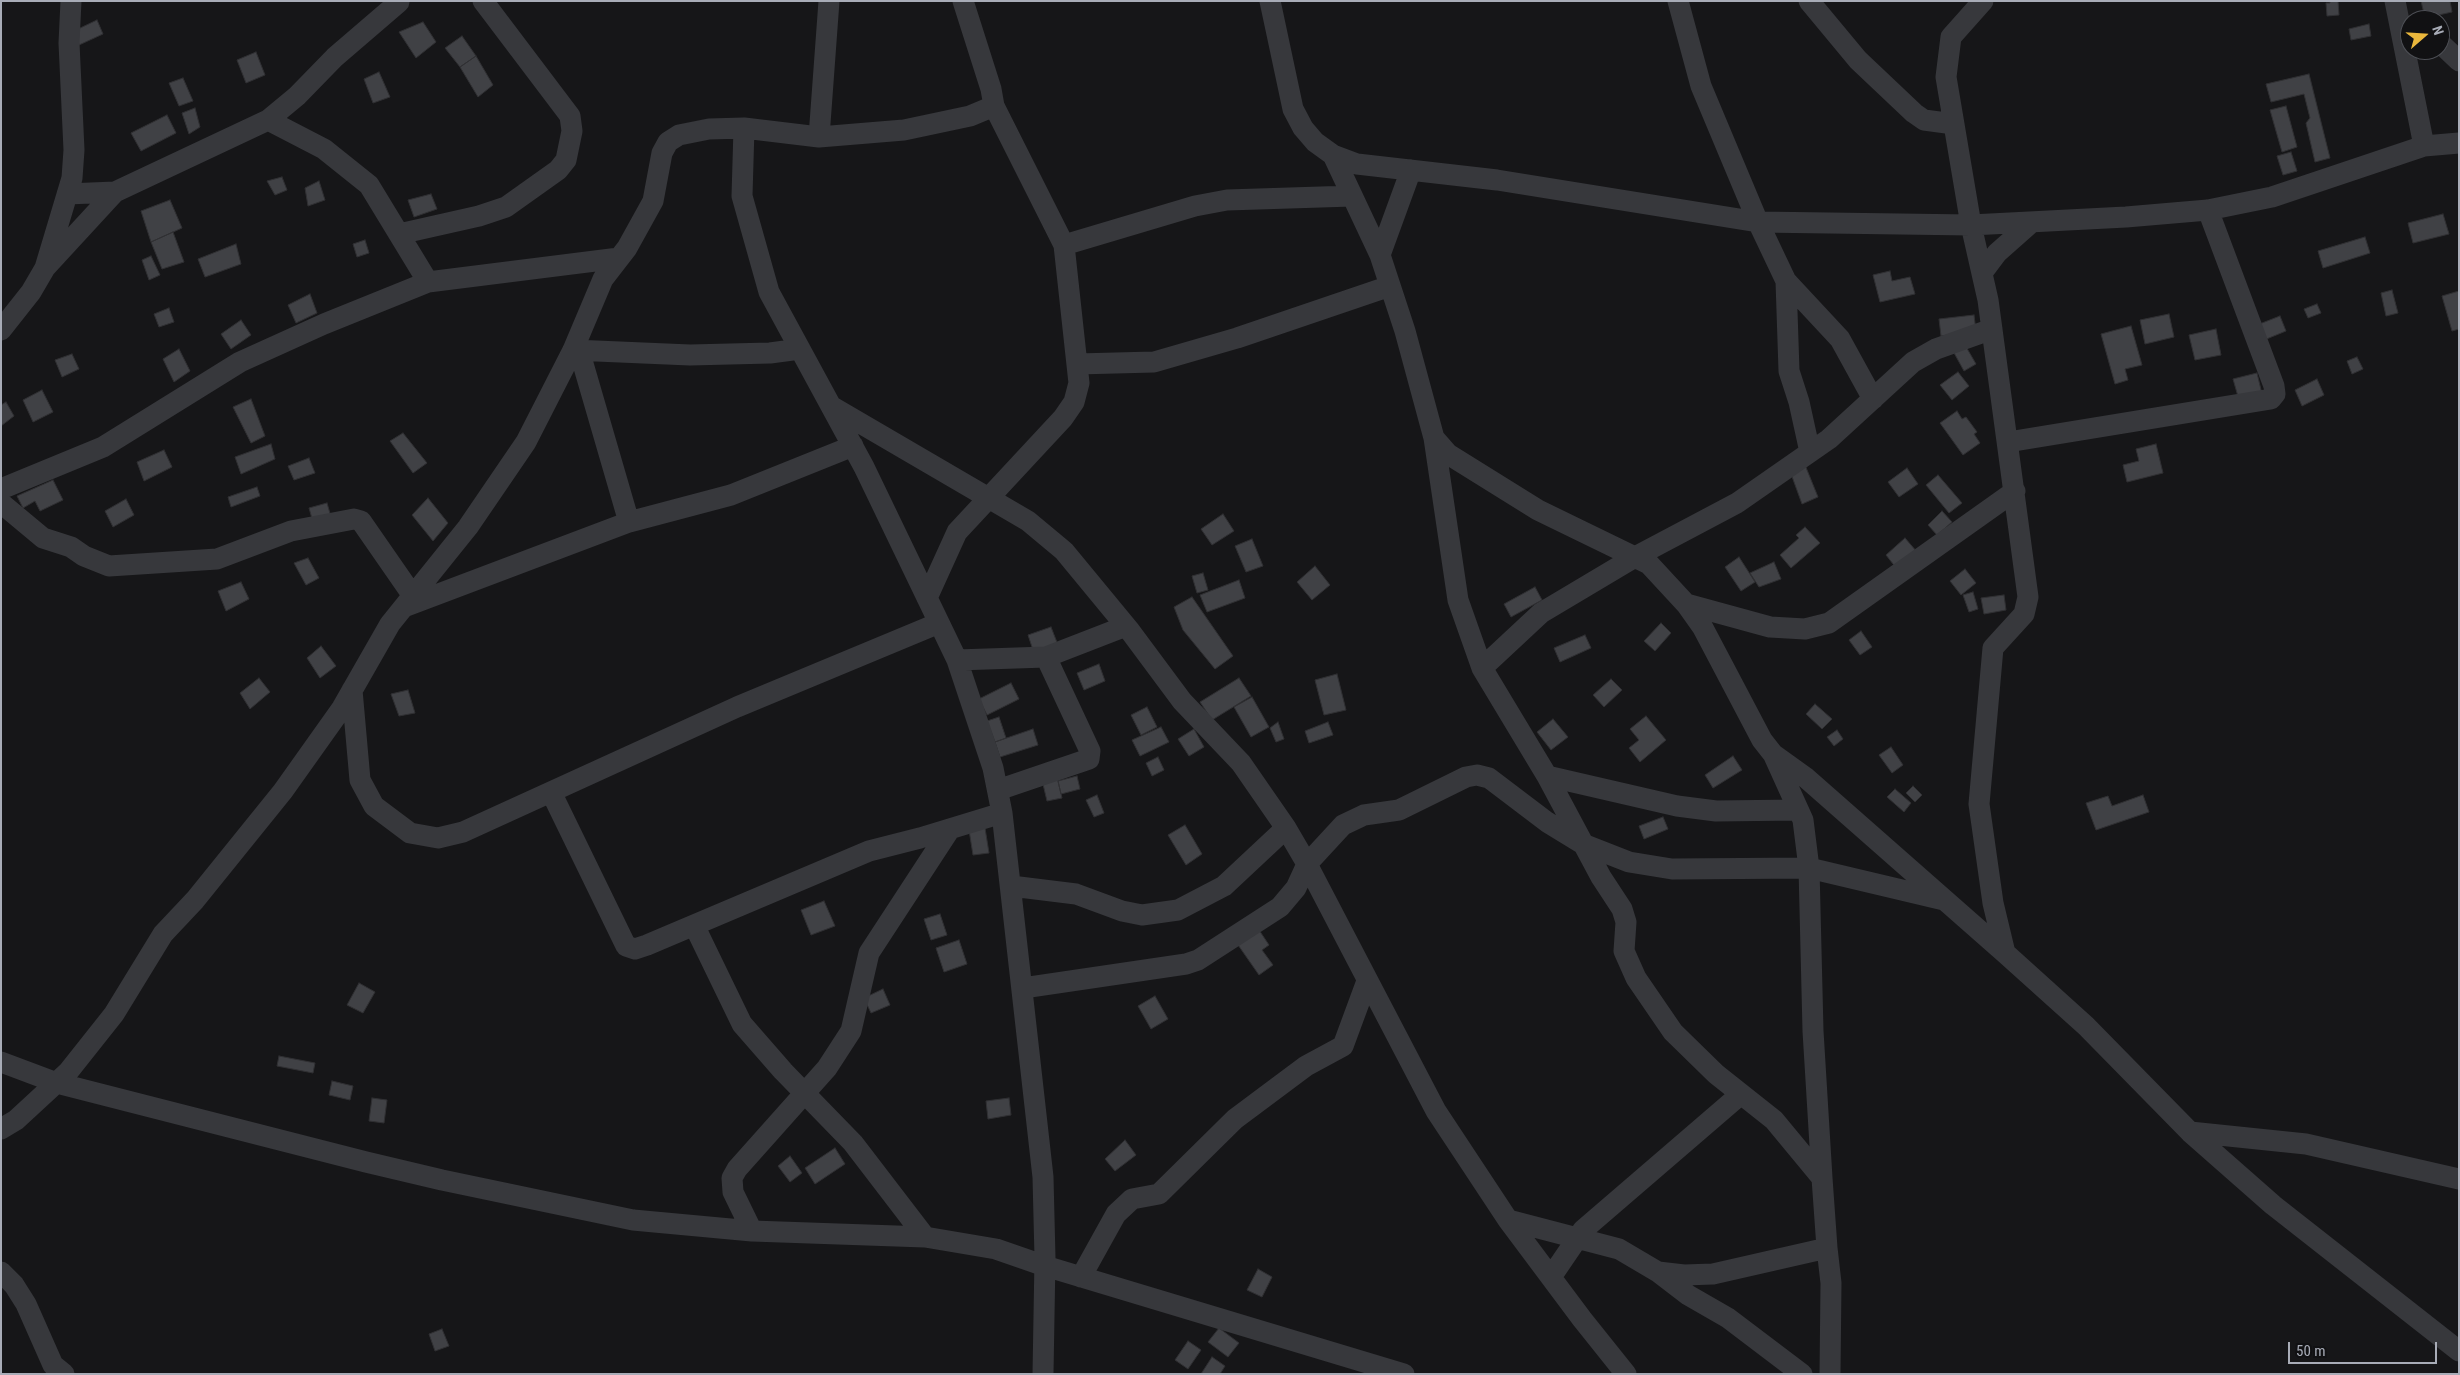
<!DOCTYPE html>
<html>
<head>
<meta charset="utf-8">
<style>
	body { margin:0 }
	#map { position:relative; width:2460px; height:1375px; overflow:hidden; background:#161618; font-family:"Roboto Condensed",sans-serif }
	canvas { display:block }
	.frame { position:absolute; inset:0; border:2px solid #a8acb7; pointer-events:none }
	.north { position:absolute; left:2400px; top:10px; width:50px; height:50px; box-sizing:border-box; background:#111113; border:1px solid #4d4f55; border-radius:50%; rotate:71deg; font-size:14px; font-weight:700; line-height:20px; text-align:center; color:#a8acb7 }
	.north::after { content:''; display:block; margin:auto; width:18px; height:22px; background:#eab73c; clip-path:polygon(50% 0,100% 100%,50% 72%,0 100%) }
	.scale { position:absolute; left:2288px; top:1342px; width:149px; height:22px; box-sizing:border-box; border:2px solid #a8acb7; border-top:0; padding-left:6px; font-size:15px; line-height:18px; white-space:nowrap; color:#a8acb7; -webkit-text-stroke:4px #111113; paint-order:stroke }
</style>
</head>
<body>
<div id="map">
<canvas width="2460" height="1375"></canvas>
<div class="frame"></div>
<div class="north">N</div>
<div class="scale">50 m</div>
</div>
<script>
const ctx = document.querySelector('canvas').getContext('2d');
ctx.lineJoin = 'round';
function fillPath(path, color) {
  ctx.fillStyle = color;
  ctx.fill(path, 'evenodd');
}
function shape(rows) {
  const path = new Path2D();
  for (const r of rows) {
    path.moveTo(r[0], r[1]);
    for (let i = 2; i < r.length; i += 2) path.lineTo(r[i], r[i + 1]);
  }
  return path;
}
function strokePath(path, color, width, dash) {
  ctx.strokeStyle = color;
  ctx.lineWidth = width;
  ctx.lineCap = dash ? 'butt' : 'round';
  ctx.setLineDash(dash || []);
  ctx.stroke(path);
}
const building = shape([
	[2330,1,2338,1,2339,15,2327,16,2326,3,2330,3,2330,1],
	[2421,1,2450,1,2452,12,2425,18,2421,1],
	[97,20,103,34,79,45,76,30,97,20],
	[423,22,436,42,416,58,399,32,423,22],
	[2369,24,2371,36,2351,40,2349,29,2369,24],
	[462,36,476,56,460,67,445,48,462,36],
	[256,52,265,75,246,83,237,60,256,52],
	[476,56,493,85,478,97,460,67,476,56],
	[379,72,390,97,373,103,364,79,379,72],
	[2309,74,2330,158,2315,162,2306,123,2310,118,2304,94,2271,102,2266,84,2309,74],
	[183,78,193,101,179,106,169,83,183,78],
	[2286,106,2297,147,2282,152,2270,110,2286,106],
	[195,108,200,127,189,134,182,113,195,108],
	[167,115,176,133,141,151,131,133,167,115],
	[2291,152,2297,171,2283,175,2277,156,2291,152],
	[282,177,287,190,275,195,267,181,282,177],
	[319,181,325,200,308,206,305,188,319,181],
	[431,194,437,209,414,217,408,200,431,194],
	[170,200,182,228,151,242,141,211,170,200],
	[2443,214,2449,234,2413,243,2408,223,2443,214],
	[173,232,184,262,162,269,151,242,173,232],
	[2365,237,2370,253,2323,268,2318,251,2365,237],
	[365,240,369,253,357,257,353,244,365,240],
	[236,244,241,264,205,277,198,259,236,244],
	[151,256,160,275,149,280,142,260,151,256],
	[1890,271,1892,281,1910,277,1915,294,1880,302,1873,275,1890,271],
	[2392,290,2398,313,2386,316,2381,293,2392,290],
	[2459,291,2459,329,2452,331,2442,296,2459,291],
	[310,294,317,313,296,323,288,305,310,294],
	[2317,304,2321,313,2308,318,2304,309,2317,304],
	[169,308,174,322,159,327,154,314,169,308],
	[2169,314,2174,337,2145,344,2140,320,2169,314],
	[1974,315,1976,331,1941,336,1939,319,1974,315],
	[2280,316,2286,331,2264,340,2257,325,2280,316],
	[241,320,251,335,231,349,221,334,241,320],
	[2131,326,2142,365,2125,369,2128,380,2115,384,2101,334,2131,326],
	[2216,329,2221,355,2195,360,2189,335,2216,329],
	[1965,345,1976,364,1964,371,1953,351,1965,345],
	[179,349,190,371,174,382,163,359,179,349],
	[72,354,79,369,62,377,55,360,72,354],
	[2357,357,2363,369,2352,374,2347,361,2357,357],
	[1958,372,1969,386,1952,400,1940,385,1958,372],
	[2257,373,2262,394,2239,400,2233,379,2257,373],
	[2317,379,2324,395,2302,406,2295,390,2317,379],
	[42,390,53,412,33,422,23,400,42,390],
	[251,399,265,436,251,443,233,407,251,399],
	[6,402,14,416,1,426,1,405,6,402],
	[1957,411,1962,419,1966,417,1977,432,1974,434,1980,443,1963,455,1940,423,1957,411],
	[403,433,427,463,413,473,390,441,403,433],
	[271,444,275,459,241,474,235,457,271,444],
	[2156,444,2163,473,2127,482,2123,465,2139,461,2136,449,2156,444],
	[164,450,172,467,144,481,137,462,164,450],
	[309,458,315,473,294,480,288,466,309,458],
	[1805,465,1818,497,1802,504,1790,471,1805,465],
	[1907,468,1918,484,1899,497,1888,482,1907,468],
	[1938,475,1962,503,1949,513,1926,485,1938,475],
	[53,480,63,500,40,511,35,501,23,508,17,496,53,480],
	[257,487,260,496,231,507,228,497,257,487],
	[428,498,448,523,433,541,412,515,428,498],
	[126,499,134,515,113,527,105,511,126,499],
	[327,503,331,517,313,522,309,508,327,503],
	[1942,511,1952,522,1937,535,1928,525,1942,511],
	[1223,514,1234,531,1212,545,1201,529,1223,514],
	[1805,527,1820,543,1791,568,1780,555,1799,538,1796,535,1805,527],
	[1905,538,1917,552,1897,569,1886,555,1905,538],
	[1252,539,1263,566,1246,572,1235,546,1252,539],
	[1739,557,1755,582,1741,591,1725,567,1739,557],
	[308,558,319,578,306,585,294,563,308,558],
	[1774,562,1781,579,1759,587,1750,573,1774,562],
	[1315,566,1330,585,1312,600,1297,582,1315,566],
	[1965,569,1976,583,1961,595,1950,581,1965,569],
	[1203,573,1208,590,1197,593,1192,576,1203,573],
	[1239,580,1245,598,1207,612,1200,595,1239,580],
	[241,582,249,599,226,611,218,591,241,582],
	[1535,587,1542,600,1511,617,1504,604,1535,587],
	[1973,592,1978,609,1969,612,1963,595,1973,592],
	[2004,595,2006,610,1984,614,1981,598,2004,595],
	[1192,597,1233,656,1215,669,1183,630,1174,607,1192,597],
	[1661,623,1671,633,1655,651,1644,641,1661,623],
	[1051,627,1058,645,1034,653,1028,635,1051,627],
	[1861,631,1872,647,1860,655,1849,640,1861,631],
	[1585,635,1591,648,1560,662,1554,648,1585,635],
	[321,646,336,666,320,678,307,658,321,646],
	[1099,664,1105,681,1084,690,1077,673,1099,664],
	[1337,674,1346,710,1324,715,1315,680,1337,674],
	[259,678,270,692,250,709,240,693,259,678],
	[1239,678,1251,696,1212,720,1200,702,1239,678],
	[1611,679,1622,690,1604,707,1593,695,1611,679],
	[1011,683,1019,699,987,715,979,699,1011,683],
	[408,690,415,713,399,716,391,694,408,690],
	[1252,697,1269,727,1251,737,1234,707,1252,697],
	[1815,704,1832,719,1822,729,1806,714,1815,704],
	[1147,707,1157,727,1141,735,1131,715,1147,707],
	[1646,716,1666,740,1640,762,1629,748,1639,740,1630,729,1646,716],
	[999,717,1006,738,995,742,987,721,999,717],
	[1553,719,1568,737,1551,750,1537,732,1553,719],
	[1278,722,1284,739,1276,742,1270,728,1278,722],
	[1328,722,1333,735,1309,743,1305,731,1328,722],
	[1161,727,1169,742,1140,756,1132,740,1161,727],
	[1033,729,1038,745,1000,757,995,742,1033,729],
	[1194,729,1204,747,1189,756,1178,739,1194,729],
	[1837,730,1843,739,1834,746,1827,737,1837,730],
	[1891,747,1903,765,1892,773,1879,755,1891,747],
	[1733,756,1742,770,1713,788,1705,775,1733,756],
	[1158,757,1164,770,1152,776,1146,763,1158,757],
	[1077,776,1080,789,1061,794,1058,781,1077,776],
	[1057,777,1062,798,1047,801,1042,780,1057,777],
	[1913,786,1922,795,1915,802,1906,793,1913,786],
	[1895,789,1911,803,1904,812,1887,797,1895,789],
	[1097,795,1104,813,1094,817,1086,800,1097,795],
	[2143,795,2149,812,2096,830,2086,803,2108,796,2112,806,2143,795],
	[1663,817,1668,829,1644,839,1639,826,1663,817],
	[1185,825,1202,854,1186,865,1168,835,1185,825],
	[985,828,989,853,973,855,969,830,985,828],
	[824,901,835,926,811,935,801,910,824,901],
	[940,914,947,935,931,940,924,919,940,914],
	[1257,927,1269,945,1262,950,1273,965,1259,975,1236,942,1257,927],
	[959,940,967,964,944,972,936,948,959,940],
	[359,983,375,992,363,1013,347,1005,359,983],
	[883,989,890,1005,871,1013,864,998,883,989],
	[1155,996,1168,1019,1151,1029,1138,1006,1155,996],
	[279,1056,315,1063,313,1073,277,1066,279,1056],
	[332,1081,353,1086,350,1100,329,1095,332,1081],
	[372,1098,387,1100,384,1123,369,1121,372,1098],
	[1009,1098,1011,1115,988,1119,986,1101,1009,1098],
	[1125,1140,1136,1155,1115,1171,1105,1159,1125,1140],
	[835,1148,845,1164,815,1184,805,1168,835,1148],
	[790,1156,802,1173,790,1182,778,1166,790,1156],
	[1258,1269,1272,1277,1262,1297,1247,1290,1258,1269],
	[1219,1328,1239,1343,1228,1357,1208,1342,1219,1328],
	[442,1329,449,1346,435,1351,429,1334,442,1329],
	[1188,1341,1201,1350,1188,1369,1175,1360,1188,1341],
	[1212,1357,1225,1366,1220,1374,1201,1374,1212,1357]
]);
fillPath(building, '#404145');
strokePath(building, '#303033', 1);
strokePath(shape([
	[1270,1,1293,109,1303,128,1315,142,1333,155,1357,164,1497,180,1758,222,1971,225,2126,217,2208,210,2272,197,2424,146,2459,143],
	[1678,1,1701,86,1758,222,1786,281,1840,339,1873,399],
	[1809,1,1858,60,1914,113,1924,120,1954,124],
	[1983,1,1951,37,1946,77,1971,225,1988,300,2028,597,2024,614,1993,648,1979,804,1993,903,2005,953],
	[2395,1,2424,146],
	[2440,43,2459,61],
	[268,120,324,149,369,185,428,282],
	[744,128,742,196,769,292,864,467,957,660,993,768,1002,813,1043,1177,1045,1258,1043,1374],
	[819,137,829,1],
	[1333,155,1380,255,1405,331,1434,438,1448,454,1538,510,1649,564,1686,604,1703,628,1762,740,1773,754,1805,777,2005,953,2086,1026,2190,1132,2273,1205,2459,1351],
	[67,194,115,192],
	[399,234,479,216,506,207,558,170,566,160,572,131,570,116,483,1],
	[1064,245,1195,206,1227,200,1352,196],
	[1380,255,1411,170],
	[45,268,115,192,268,120,297,96,335,57,399,2],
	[1982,273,1997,253,2032,222],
	[1786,281,1789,371,1799,402,1810,452],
	[1,330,31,292,45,268,72,178,74,150,69,43,71,1],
	[573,350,690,355,770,353,800,349],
	[579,350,629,522],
	[1077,364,1154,362,1237,338,1390,286],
	[831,406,1028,521,1064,551,1130,631,1182,701,1241,763,1286,828,1307,864,1436,1111,1508,1220,1582,1319,1626,1374],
	[1434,438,1458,600,1482,668,1547,776,1601,877,1622,909,1626,922,1624,951,1636,978,1673,1032,1716,1074,1774,1120,1822,1178,1827,1248,1831,1283,1830,1374],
	[2008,442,2271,399,2275,394,2274,386,2208,210],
	[1,489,103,447,240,362,324,324,428,282,619,258],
	[1,503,43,538,71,547,84,556,109,566,217,559,291,531,354,519,361,521,413,596],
	[927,598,957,532,1063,418,1074,402,1079,383,1064,245,994,106,991,89,963,1],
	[1686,604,1770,627,1805,629,1829,623,2015,491],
	[404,607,629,522,731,495,853,446],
	[957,660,1046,657,1126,626],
	[1482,668,1541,613,1635,557,1737,503,1829,439,1913,362,1936,349,1992,329],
	[352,690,360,780,374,806,410,833,438,838,463,832,737,707,939,623],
	[1774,756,1803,820,1809,868,1813,1031,1822,1178],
	[1547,776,1677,806,1716,811,1798,810],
	[998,790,1089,759,1090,751,1046,657],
	[551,792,626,946,635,949,647,945,869,851,920,838,1002,813],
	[1011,886,1076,894,1122,911,1142,915,1178,910,1224,886,1286,828],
	[694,925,742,1024,783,1071,853,1143,925,1237],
	[1023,988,1186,964,1198,960,1280,907,1296,888,1307,864,1343,825,1364,815,1399,810,1466,777,1477,775,1489,778,1547,822,1583,844,1629,862,1672,869,1809,868,1944,900],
	[1,1062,57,1083,366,1162,442,1180,633,1220,752,1231,925,1237,996,1249,1045,1266,1404,1374],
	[1,1129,16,1120,68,1072,114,1014,163,934,195,900,283,791,342,708,390,624,468,527,526,442,573,350,603,279,627,248,653,201,662,153,668,142,679,135,709,129,744,128,819,137,904,130,970,116,994,106],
	[2190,1132,2306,1144,2459,1179],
	[1508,1220,1619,1249,1658,1272,1688,1295,1728,1318,1802,1374],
	[752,1231,733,1192,732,1178,737,1169,827,1068,851,1031,869,953,950,829],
	[1,1272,14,1285,26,1304,53,1365,64,1374],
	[1658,1272,1684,1275,1713,1274,1827,1248],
	[1081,1277,1116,1214,1132,1199,1159,1194,1235,1119,1306,1066,1343,1046,1367,981],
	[1551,1277,1583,1230,1741,1094]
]), '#37383c', 21);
</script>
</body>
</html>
